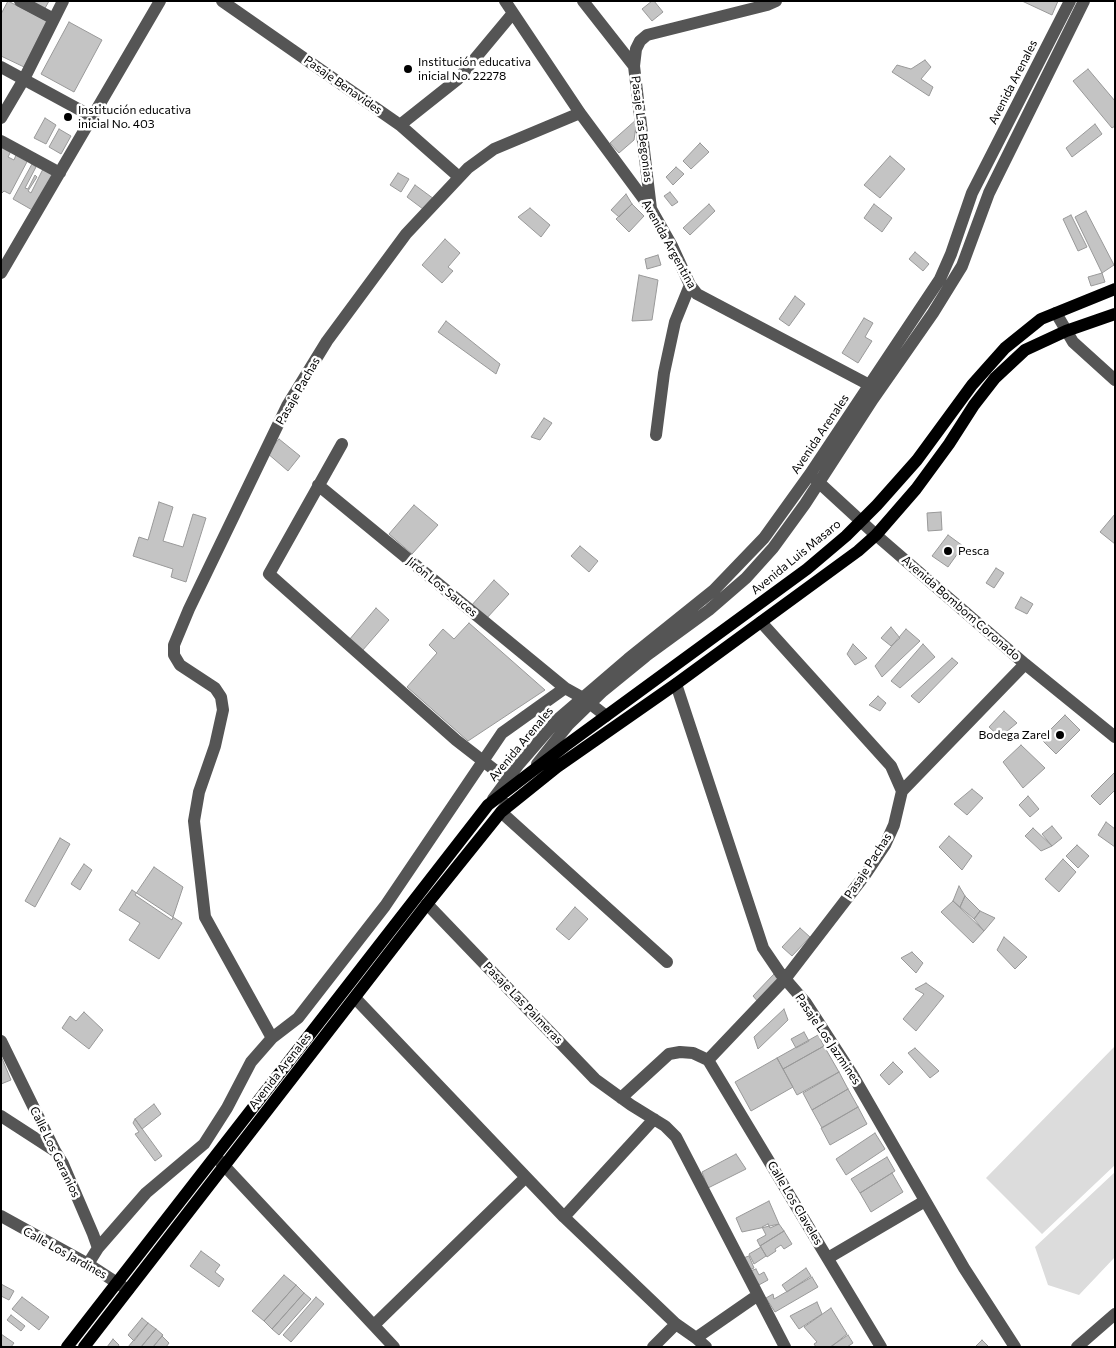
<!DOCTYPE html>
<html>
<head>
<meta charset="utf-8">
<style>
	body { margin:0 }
	#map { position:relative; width:1116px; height:1348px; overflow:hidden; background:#fff; font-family:Commissioner,sans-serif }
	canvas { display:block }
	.frame { position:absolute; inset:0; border:2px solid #000; pointer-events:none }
</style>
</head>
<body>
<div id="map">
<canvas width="1116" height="1348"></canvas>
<div class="frame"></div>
</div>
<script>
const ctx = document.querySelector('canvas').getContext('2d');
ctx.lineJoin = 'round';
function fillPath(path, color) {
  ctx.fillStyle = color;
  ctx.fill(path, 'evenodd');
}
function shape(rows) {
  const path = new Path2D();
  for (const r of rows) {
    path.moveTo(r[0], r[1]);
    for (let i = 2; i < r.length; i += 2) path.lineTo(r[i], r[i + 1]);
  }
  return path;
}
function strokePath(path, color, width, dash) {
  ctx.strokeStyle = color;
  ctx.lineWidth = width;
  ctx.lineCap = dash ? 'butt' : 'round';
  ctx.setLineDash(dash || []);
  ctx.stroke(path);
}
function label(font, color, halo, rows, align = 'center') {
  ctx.font = font + ' Commissioner,sans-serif';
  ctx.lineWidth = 5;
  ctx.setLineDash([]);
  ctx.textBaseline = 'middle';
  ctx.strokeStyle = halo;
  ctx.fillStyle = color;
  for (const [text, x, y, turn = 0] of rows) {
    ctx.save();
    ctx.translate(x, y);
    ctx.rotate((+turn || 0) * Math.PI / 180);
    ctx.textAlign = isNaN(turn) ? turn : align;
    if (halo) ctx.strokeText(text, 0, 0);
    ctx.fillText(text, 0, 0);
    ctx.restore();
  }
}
fillPath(shape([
	[1115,1046,1115,1165,1042,1234,986,1178],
	[1115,1172,1115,1257,1079,1295,1048,1285,1035,1247]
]), '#dcdcdc');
const building = shape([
	[8,1,47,21,24,67,1,56,1,14,8,1],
	[27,1,49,1,44,10,27,1],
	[652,1,654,1,663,12,652,21,642,9,652,1],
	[1022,1,1058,1,1052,15,1022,1],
	[69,22,102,40,74,92,41,74,69,22],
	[925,60,931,67,921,79,933,87,929,96,892,72,897,65,911,69,925,60],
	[1088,69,1115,101,1115,126,1112,128,1073,81,1088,69],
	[45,118,56,125,46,144,34,138,45,118],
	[637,119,634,140,619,153,610,143,637,119],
	[1095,124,1102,134,1072,157,1066,148,1095,124],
	[59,129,71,136,61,154,49,147,59,129],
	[700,143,709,152,691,169,683,161,700,143],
	[1,146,12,149,8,157,14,160,16,155,29,158,10,194,4,191,1,194,1,146],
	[890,156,905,169,880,198,864,185,890,156],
	[32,164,36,167,25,188,28,189,35,175,37,177,28,191,31,193,43,169,54,173,34,211,13,199,32,164],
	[676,167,684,174,673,185,666,177,676,167],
	[398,173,409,179,401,192,390,185,398,173],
	[415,185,434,199,423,209,407,197,415,185],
	[670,192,678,202,672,206,664,196,670,192],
	[626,194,632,204,619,217,611,210,626,194],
	[632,204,644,216,629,232,616,219,632,204],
	[709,204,715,211,690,235,683,228,709,204],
	[874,204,892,218,882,232,864,218,874,204],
	[530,208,550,225,541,237,518,217,530,208],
	[1086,211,1114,265,1102,273,1075,217,1086,211],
	[1071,215,1087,247,1078,251,1063,219,1071,215],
	[445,239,460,253,448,267,453,271,442,283,422,265,445,239],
	[915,252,929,264,923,271,909,259,915,252],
	[658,255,661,265,647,269,645,259,658,255],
	[1102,273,1105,282,1091,286,1088,277,1102,273],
	[639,275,658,280,652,320,632,321,639,275],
	[795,296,805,304,789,326,779,319,795,296],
	[864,318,873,323,865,337,872,341,858,363,842,353,864,318],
	[446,321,500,364,496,374,438,332,446,321],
	[544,418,552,423,540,440,531,437,544,418],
	[279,439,300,456,288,471,267,453,279,439],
	[159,502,173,507,163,541,183,547,193,514,206,518,186,582,171,577,173,569,133,556,139,537,148,540,159,502],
	[414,505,438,525,412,554,389,534,414,505],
	[941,512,942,530,928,531,927,513,941,512],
	[1115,514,1115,544,1100,532,1115,514],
	[948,535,963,546,948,567,932,556,948,535],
	[580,546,598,561,589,572,571,556,580,546],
	[996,568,1004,573,994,588,986,583,996,568],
	[494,580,509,594,486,619,471,606,494,580],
	[1021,597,1033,604,1027,614,1015,608,1021,597],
	[376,608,389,620,362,651,349,640,376,608],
	[469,623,545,690,468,741,407,687,437,653,429,645,443,629,454,639,469,623],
	[891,627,900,638,891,646,881,638,891,627],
	[906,629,920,641,882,677,875,666,906,629],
	[853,644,867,658,855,665,847,654,853,644],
	[923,644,935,657,900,688,891,681,923,644],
	[952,658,958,663,919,703,911,696,952,658],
	[878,696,886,703,880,711,869,705,878,696],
	[1004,711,1017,723,1000,737,989,727,1004,711],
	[1065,715,1080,730,1056,754,1041,739,1065,715],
	[1021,745,1045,768,1023,788,1003,762,1021,745],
	[1115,772,1115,790,1100,805,1091,796,1115,772],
	[972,789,983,798,967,815,954,804,972,789],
	[1028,796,1039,809,1030,817,1019,805,1028,796],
	[1106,822,1115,829,1115,847,1098,835,1106,822],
	[1052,826,1062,838,1052,846,1042,834,1052,826],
	[1033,828,1052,846,1041,851,1025,836,1033,828],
	[949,836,972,856,962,870,939,847,949,836],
	[60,838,70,844,35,907,25,901,60,838],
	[1077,845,1089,856,1078,868,1066,856,1077,845],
	[1063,859,1076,872,1059,892,1045,879,1063,859],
	[84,864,92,870,80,890,71,884,84,864],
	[154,867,183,887,172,920,135,895,154,867],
	[959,886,965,896,960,907,953,901,959,886],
	[132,890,182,923,159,959,129,940,140,923,119,910,132,890],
	[965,896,980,911,974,919,960,907,965,896],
	[953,901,984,931,973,943,941,912,953,901],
	[575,907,588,919,569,940,556,929,575,907],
	[980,911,995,918,984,931,974,919,980,911],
	[800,928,810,937,792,956,782,947,800,928],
	[1004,937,1027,957,1015,969,997,950,1004,937],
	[912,952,923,963,916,973,901,958,912,952],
	[774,974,781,981,759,1003,753,996,774,974],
	[926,983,944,996,916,1031,903,1019,924,994,915,989,926,983],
	[784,1009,788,1020,758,1049,754,1037,784,1009],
	[84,1012,103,1030,89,1049,62,1028,70,1016,76,1021,84,1012],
	[804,1032,809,1041,796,1048,791,1039,804,1032],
	[818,1035,824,1046,783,1069,777,1058,818,1035],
	[824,1046,839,1072,797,1095,783,1069,824,1046],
	[915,1048,939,1071,930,1078,908,1053,915,1048],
	[1,1056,11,1080,1,1084,1,1056],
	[777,1058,793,1087,751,1111,735,1082,777,1058],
	[893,1062,903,1072,889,1085,880,1075,893,1062],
	[839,1072,848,1089,812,1110,803,1093,839,1072],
	[848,1089,858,1107,822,1128,812,1110,848,1089],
	[154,1104,161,1114,142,1129,135,1119,154,1104],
	[858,1107,867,1124,830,1145,821,1128,858,1107],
	[135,1119,162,1156,155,1161,135,1134,139,1132,133,1123,135,1119],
	[875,1133,885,1149,846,1175,836,1159,875,1133],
	[736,1154,746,1169,708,1188,702,1172,736,1154],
	[887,1157,895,1171,860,1193,851,1179,887,1157],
	[892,1173,903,1192,871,1212,860,1193,892,1173],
	[769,1201,779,1224,742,1232,736,1218,769,1201],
	[768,1224,770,1228,779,1224,784,1231,760,1246,757,1240,766,1235,762,1227,768,1224],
	[784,1231,792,1244,784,1249,781,1245,775,1249,776,1251,767,1257,760,1246,784,1231],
	[761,1247,766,1256,754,1264,749,1254,761,1247],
	[201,1251,220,1265,215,1272,224,1279,219,1287,190,1266,201,1251],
	[749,1256,754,1268,749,1270,743,1258,749,1256],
	[806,1268,811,1276,787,1292,782,1285,806,1268],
	[756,1269,759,1275,764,1272,768,1280,757,1286,750,1271,756,1269],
	[284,1275,296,1285,264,1321,252,1311,284,1275],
	[812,1277,818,1287,775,1312,766,1298,773,1294,774,1299,812,1277],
	[1,1284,14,1291,9,1300,1,1296,1,1284],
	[296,1285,304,1293,272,1329,264,1321,296,1285],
	[304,1293,311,1299,279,1335,272,1329,304,1293],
	[22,1297,49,1317,39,1330,12,1309,22,1297],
	[316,1297,324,1304,291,1342,283,1335,316,1297],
	[817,1302,822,1314,799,1329,790,1316,817,1302],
	[831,1308,847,1334,831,1347,816,1347,814,1344,817,1342,804,1327,831,1308],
	[11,1315,25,1326,21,1331,7,1320,11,1315],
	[142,1318,148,1323,134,1341,128,1335,142,1318],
	[148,1323,156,1329,141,1347,128,1347,148,1323],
	[156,1329,163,1335,153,1347,141,1347,156,1329],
	[1,1334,14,1343,11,1347,4,1347,1,1345,1,1334],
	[848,1335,853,1343,847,1347,830,1347,848,1335],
	[162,1336,169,1343,166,1347,153,1347,162,1336],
	[113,1339,119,1345,118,1347,107,1347,113,1339],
	[982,1340,989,1347,975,1347,982,1340]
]);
fillPath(building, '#c4c4c4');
strokePath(building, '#999', 1);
strokePath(shape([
	[20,1,54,19],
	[222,1,400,125,459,177],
	[505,1,580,113,651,209,672,246,690,285,697,294,877,389],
	[583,1,634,66],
	[1,67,93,117],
	[1,118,24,79,63,1],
	[400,125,458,79,513,13],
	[1,141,60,173],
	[651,209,634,66,636,49,640,41,647,35,767,5,776,1],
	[1,273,160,1],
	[1056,313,1073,342,1115,380],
	[656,435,664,373,675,322,690,285],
	[342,444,269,574,456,740,514,785],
	[814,478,876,535,1025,664,1115,737],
	[318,485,565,688,583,698,606,716],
	[761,622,891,766,902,791],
	[676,684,763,948,780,973,806,1003,852,1074,964,1268,1015,1347],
	[537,764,568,725,603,691,646,656,709,610,746,578,773,548,805,504,873,399,933,313,962,266,989,193,1084,1],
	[493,799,519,764,558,719,628,659,714,590,764,538,810,474,940,279,951,254,972,193,1070,1],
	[507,804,501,812,667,962],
	[427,904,595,1079,631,1105,665,1126,676,1137,785,1347],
	[355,998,564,1217,676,1324,696,1338,706,1347],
	[272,1038,205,917,194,821,199,792,215,746,223,710,221,697,215,688,180,665,174,655,174,645,189,609,287,406,327,341,406,234,468,168,494,149,580,113],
	[1,1041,55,1151,63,1164,93,1234,98,1248,88,1264],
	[708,1060,785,979,865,875,885,845,894,825,902,791,1025,664],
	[708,1060,881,1347],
	[621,1098,669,1054,680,1052,693,1053,708,1060],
	[1,1116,55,1151],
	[217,1158,394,1347],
	[1,1216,88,1264,128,1290],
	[564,1217,654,1119],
	[98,1248,146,1193,204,1144,227,1108,251,1062,272,1038,298,1018,385,906,502,733,565,688],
	[828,1258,925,1201],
	[374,1325,525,1178],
	[696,1338,758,1295],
	[653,1347,676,1324],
	[1077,1347,1115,1314]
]), '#555', 12);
strokePath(shape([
	[67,1347,488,805,565,746,807,569,846,536,877,505,917,460,972,385,1005,348,1041,319,1115,289],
	[84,1347,427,904,501,812,557,767,676,684,858,551,876,535,916,489,949,444,974,405,995,378,1025,350,1066,331,1115,314]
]), '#000', 12);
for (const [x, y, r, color] of [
	[408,69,5,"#000"],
	[68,117,5,"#000"],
	[948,551,5,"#000"],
	[1060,735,5,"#000"]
]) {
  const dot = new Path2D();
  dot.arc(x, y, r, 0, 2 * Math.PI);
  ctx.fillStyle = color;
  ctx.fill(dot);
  strokePath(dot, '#fff', 2);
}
label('12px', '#000', '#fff', [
	["Institución educativa",418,62],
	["inicial No. 22278",418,76],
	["Institución educativa",78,110],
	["inicial No. 403",78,124],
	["Pesca",958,551],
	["Bodega Zarel",1050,735,"right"]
], 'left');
label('12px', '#000', '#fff', [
	["Avenida Arenales",1013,82,-63],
	["Pasaje Benavides",343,85,35],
	["Pasaje Las Begonias",642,129,83],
	["Avenida Argentina",669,244,61],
	["Pasaje Pachas",298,391,-60],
	["Avenida Arenales",820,434,-56],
	["Avenida Luis Masaro",796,557,-39],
	["Jirón Los Sauces",442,587,39],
	["Avenida Bombom Coronado",961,608,41],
	["Avenida Arenales",521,744,-50],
	["Pasaje Pachas",868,866,-57],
	["Pasaje Las Palmeras",523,1003,46],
	["Pasaje Los Jazmines",828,1039,56],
	["Avenida Arenales",280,1071,-52],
	["Calle Los Geranios",55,1152,64],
	["Calle Los Claveles",795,1203,59],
	["Calle Los Jardines",65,1253,29]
]);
</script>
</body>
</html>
